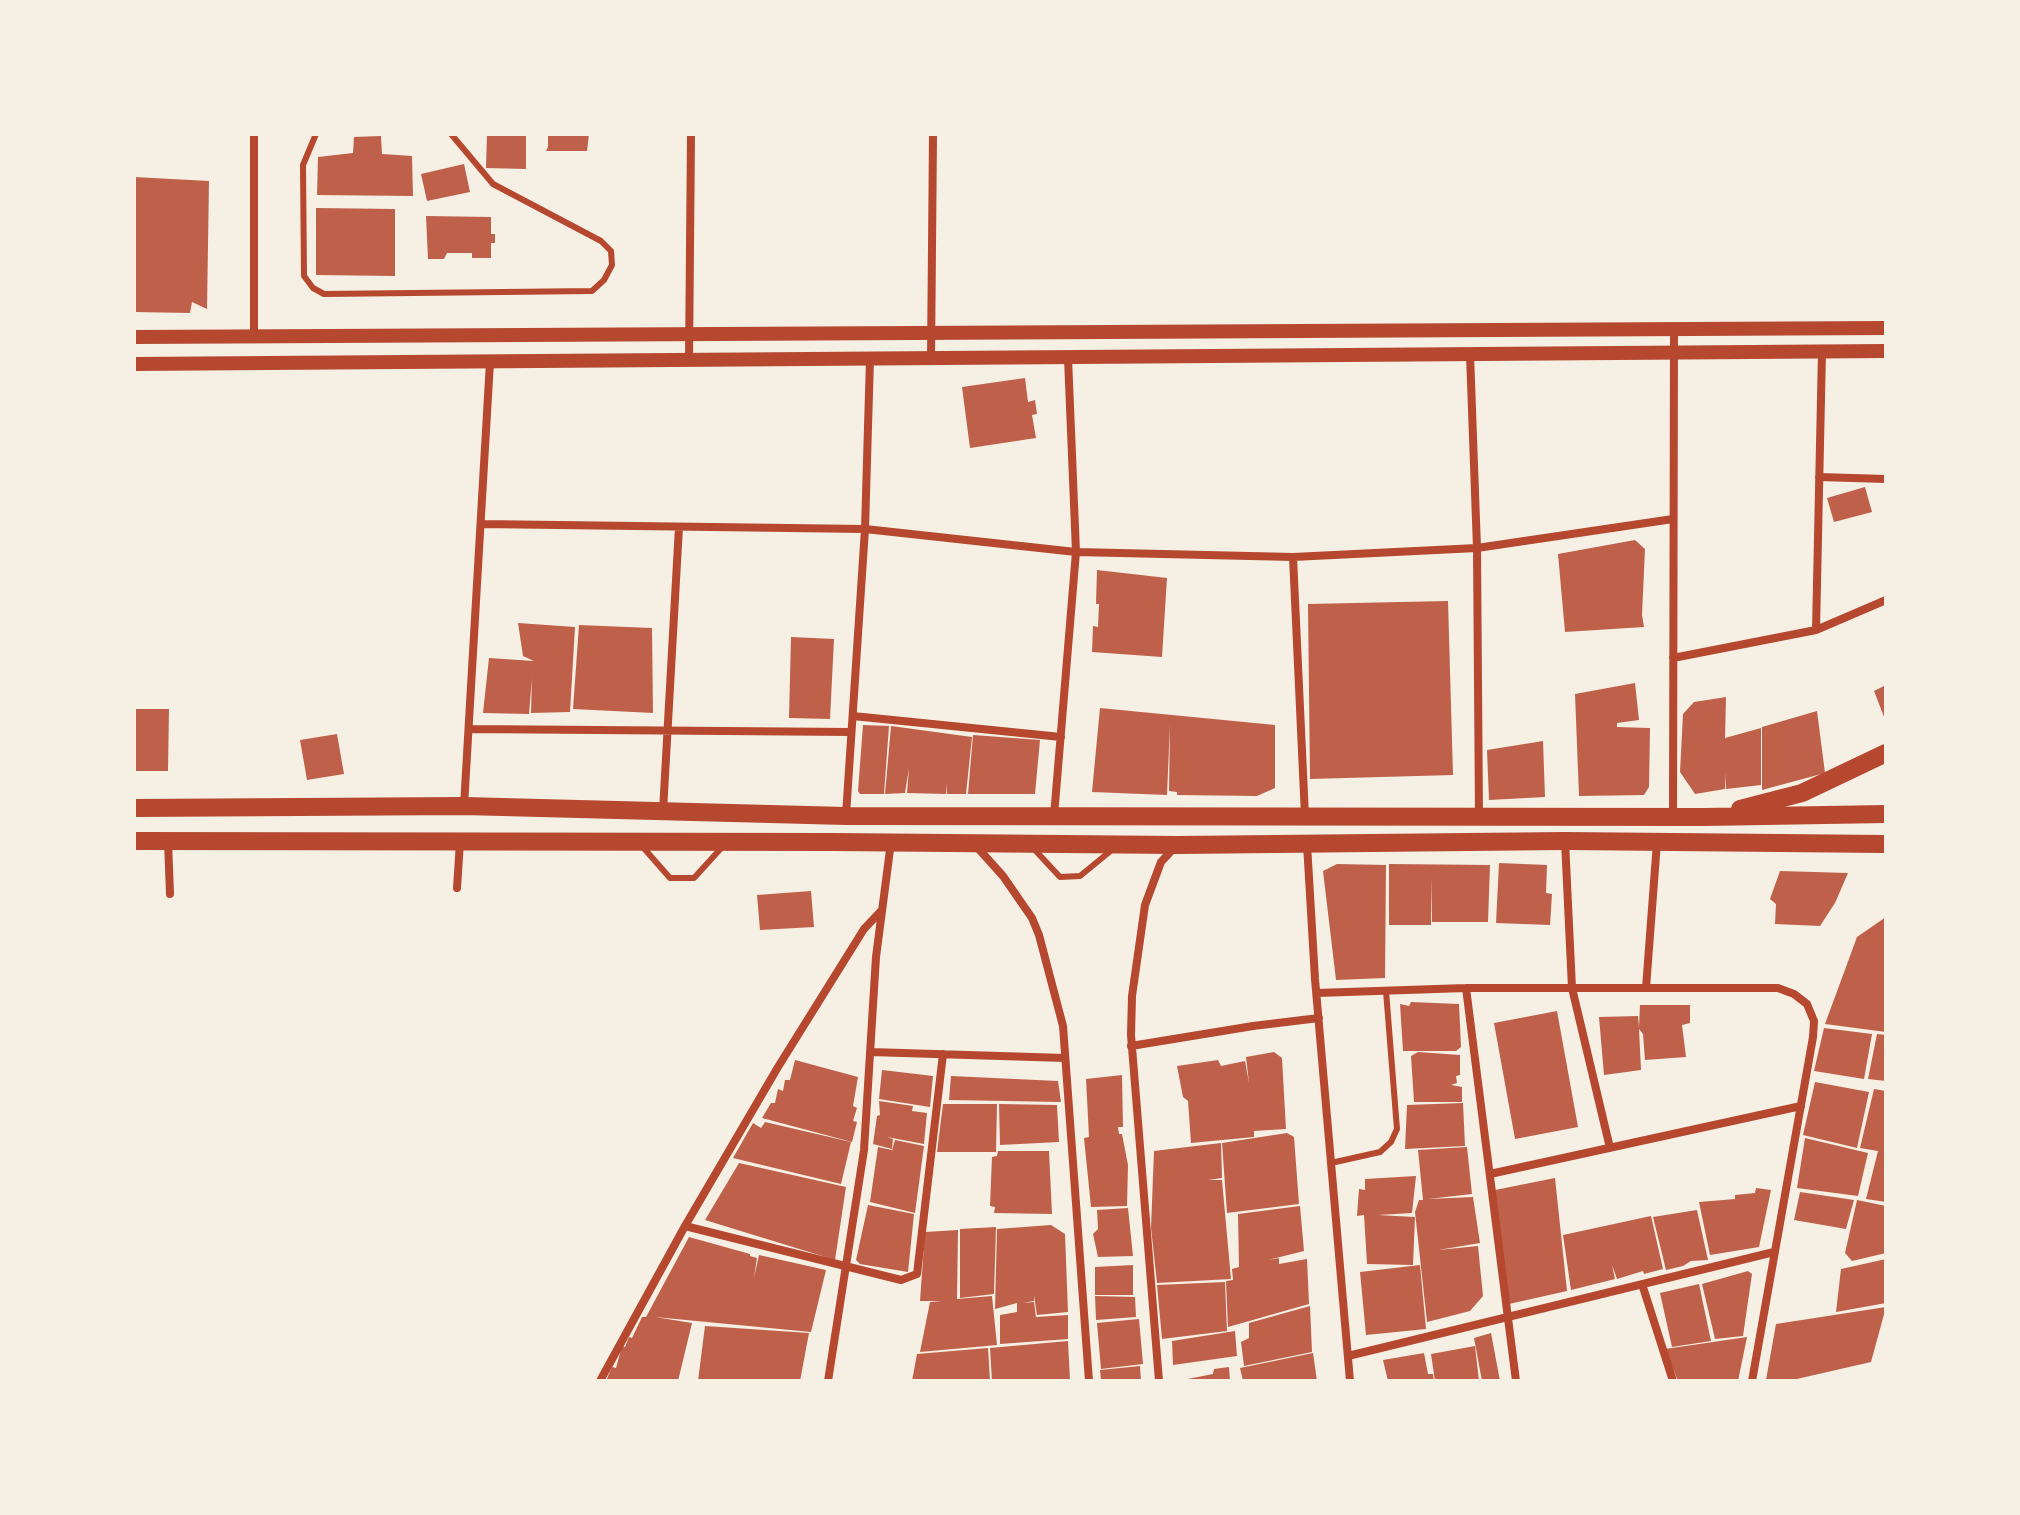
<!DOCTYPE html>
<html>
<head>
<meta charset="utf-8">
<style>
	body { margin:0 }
	#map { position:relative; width:2020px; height:1515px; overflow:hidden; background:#f6efe4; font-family:"Noto Sans",sans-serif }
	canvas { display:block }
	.frame { position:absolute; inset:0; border:136px solid #f6efe4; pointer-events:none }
</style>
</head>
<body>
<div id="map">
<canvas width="2020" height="1515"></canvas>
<div class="frame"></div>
</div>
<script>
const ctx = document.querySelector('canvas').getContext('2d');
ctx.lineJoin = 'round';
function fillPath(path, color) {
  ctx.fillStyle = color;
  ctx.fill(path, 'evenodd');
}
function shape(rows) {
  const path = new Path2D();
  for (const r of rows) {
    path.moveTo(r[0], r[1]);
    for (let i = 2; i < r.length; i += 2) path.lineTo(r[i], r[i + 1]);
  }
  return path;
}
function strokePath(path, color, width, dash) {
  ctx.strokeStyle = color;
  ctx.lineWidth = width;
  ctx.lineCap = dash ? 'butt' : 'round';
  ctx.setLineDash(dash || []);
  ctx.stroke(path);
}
fillPath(shape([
	[487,134,526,134,526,169,486,168],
	[548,134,589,134,587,151,546,151,548,147],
	[381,136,382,154,412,156,413,196,317,195,318,157,353,153,354,137],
	[464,164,470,192,427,201,421,174],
	[134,177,209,181,207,309,192,302,190,313,134,312],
	[316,208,395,209,395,276,316,275],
	[426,216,491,217,491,234,495,234,495,243,491,243,491,258,472,258,472,253,447,253,444,259,428,259],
	[1025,378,1028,402,1035,400,1037,414,1032,415,1036,438,970,448,962,387],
	[1865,487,1872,512,1834,522,1827,498],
	[1635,540,1645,549,1642,615,1644,627,1565,632,1558,554],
	[1097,570,1167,578,1162,657,1092,652,1093,626,1098,627,1099,604,1096,604],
	[1448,601,1453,775,1310,779,1308,604],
	[518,623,575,627,570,712,531,713,532,678,529,714,483,713,489,658,534,661,523,656],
	[579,625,652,628,653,713,573,709],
	[791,637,834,639,830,719,789,718],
	[1635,683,1639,720,1617,723,1617,727,1650,728,1649,787,1644,795,1579,796,1575,694],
	[1886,685,1886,722,1874,691],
	[1726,697,1725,738,1761,728,1761,785,1726,789,1725,773,1725,789,1695,794,1680,772,1683,714,1694,702],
	[1100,708,1275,725,1275,788,1257,796,1177,795,1177,792,1169,791,1170,724,1167,795,1092,792],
	[134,709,169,709,168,771,134,771],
	[1817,711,1825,773,1762,790,1762,727],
	[863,725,889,726,884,794,860,794,858,791],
	[891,726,972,737,966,794,947,794,946,784,946,794,907,793,909,768,905,793,885,794],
	[337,734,344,774,307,780,300,740],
	[973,735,1040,740,1035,794,968,794],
	[1543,741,1545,797,1489,800,1487,750],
	[1499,863,1547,865,1546,893,1552,894,1550,925,1496,923],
	[1337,864,1386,865,1385,978,1336,980,1323,871],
	[1389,864,1490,865,1488,922,1432,922,1431,877,1431,925,1389,925],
	[1780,871,1848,873,1835,903,1820,926,1775,924,1776,904,1770,899],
	[811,891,814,927,760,930,757,895],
	[1886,917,1886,1032,1825,1024,1857,937],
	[1411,1002,1459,1004,1461,1047,1456,1051,1403,1051,1400,1004,1409,1006],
	[1640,1005,1690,1005,1690,1023,1682,1025,1686,1057,1645,1060,1643,1034,1639,1029,1641,1070,1604,1075,1599,1017,1638,1016,1639,1027],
	[1557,1011,1578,1127,1515,1139,1494,1023],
	[1824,1028,1872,1034,1864,1079,1814,1071],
	[1877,1034,1886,1035,1886,1081,1868,1079],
	[1274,1052,1282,1058,1286,1129,1254,1131,1254,1137,1191,1143,1188,1101,1183,1097,1177,1066,1218,1060,1221,1066,1245,1061,1249,1083,1246,1057],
	[1418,1052,1460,1055,1460,1075,1456,1076,1457,1083,1451,1085,1462,1087,1462,1102,1414,1102,1411,1056],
	[795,1060,858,1077,853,1106,857,1108,853,1121,857,1122,852,1142,762,1118,771,1103,775,1103,778,1089,783,1091,785,1080,790,1080],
	[882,1070,933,1076,930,1107,879,1099],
	[1122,1075,1123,1127,1118,1127,1119,1134,1122,1134,1128,1165,1127,1206,1091,1207,1084,1138,1089,1137,1086,1079],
	[951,1076,1058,1081,1061,1102,949,1100],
	[1815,1082,1869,1092,1857,1148,1803,1135],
	[1874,1089,1886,1091,1886,1202,1866,1199,1878,1151,1860,1148],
	[879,1101,913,1106,912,1111,927,1113,924,1144,887,1137,893,1139,892,1149,873,1144,877,1116,880,1115],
	[1463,1103,1465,1146,1405,1149,1407,1105],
	[943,1104,997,1104,996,1152,937,1152],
	[999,1104,1057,1105,1059,1142,1000,1145],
	[765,1122,851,1142,841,1184,733,1158,753,1123,761,1128],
	[1287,1133,1294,1137,1299,1204,1227,1213,1222,1143],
	[1805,1138,1868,1153,1858,1196,1797,1188],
	[895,1140,924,1146,915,1213,870,1202,878,1147,892,1150,891,1154],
	[1221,1143,1222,1178,1208,1180,1222,1180,1231,1279,1157,1283,1151,1228,1154,1151],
	[1467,1147,1472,1194,1428,1199,1473,1197,1480,1243,1438,1250,1478,1246,1483,1296,1470,1311,1427,1322,1415,1212,1419,1200,1423,1200,1418,1150],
	[998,1151,1049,1151,1052,1214,994,1213,995,1207,990,1206,992,1157,997,1156],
	[739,1163,846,1187,835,1260,705,1220],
	[1416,1176,1412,1213,1378,1215,1415,1217,1413,1265,1367,1264,1364,1215,1357,1216,1359,1189,1365,1190,1365,1179],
	[1555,1178,1567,1291,1509,1304,1495,1190],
	[1756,1188,1771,1190,1759,1247,1710,1255,1699,1202,1735,1199,1735,1195,1755,1193],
	[1800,1192,1854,1200,1846,1229,1794,1220],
	[1857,1200,1886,1206,1886,1253,1852,1261,1845,1253],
	[868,1205,914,1214,908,1272,860,1264,856,1260],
	[1300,1206,1304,1251,1268,1260,1279,1258,1279,1264,1307,1259,1309,1304,1228,1327,1226,1281,1233,1280,1232,1269,1239,1267,1238,1214],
	[1128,1208,1133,1256,1098,1257,1093,1234,1098,1229,1097,1210],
	[1697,1210,1708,1260,1691,1261,1683,1266,1666,1270,1653,1217],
	[1651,1216,1663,1269,1644,1274,1643,1271,1617,1279,1612,1265,1615,1279,1571,1290,1563,1235],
	[1051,1225,1065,1234,1068,1312,1037,1315,1034,1296,1034,1301,1023,1303,1034,1302,1036,1317,1068,1315,1068,1339,1000,1344,1000,1315,1017,1312,1017,1303,995,1309,997,1229],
	[996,1227,994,1294,960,1298,960,1229],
	[958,1230,957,1299,992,1296,997,1345,920,1352,930,1302,942,1301,920,1301,925,1232],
	[689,1237,750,1254,750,1256,757,1258,754,1278,759,1255,826,1270,811,1332,655,1317,692,1323,678,1381,606,1381,612,1367,616,1368,622,1346,625,1347,629,1337,632,1338,642,1317,646,1317],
	[1886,1259,1886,1303,1836,1312,1841,1269],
	[1133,1265,1133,1295,1095,1295,1095,1267],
	[1420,1265,1426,1329,1366,1335,1360,1272],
	[1748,1271,1752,1274,1743,1336,1715,1339,1702,1284],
	[1225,1282,1227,1331,1162,1339,1157,1285],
	[1699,1284,1711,1341,1672,1347,1660,1293],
	[1095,1296,1135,1297,1136,1317,1096,1320],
	[1310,1306,1312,1352,1244,1366,1241,1342,1249,1338,1249,1323],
	[1886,1307,1871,1362,1788,1381,1766,1380,1776,1324],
	[1139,1319,1143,1364,1101,1369,1097,1323],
	[705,1326,809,1333,800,1381,698,1381],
	[1235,1331,1237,1356,1173,1365,1172,1341],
	[1491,1333,1500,1381,1482,1381,1474,1338],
	[1747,1337,1738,1381,1678,1381,1665,1349],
	[1068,1341,1070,1381,992,1381,990,1348],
	[1475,1346,1479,1381,1435,1381,1431,1354],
	[988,1348,990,1381,912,1381,917,1354],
	[1313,1353,1317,1381,1243,1381,1240,1368],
	[1424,1353,1428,1374,1433,1374,1434,1381,1388,1381,1383,1360],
	[1140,1366,1141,1381,1101,1381,1100,1370],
	[1229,1367,1230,1381,1177,1381,1213,1374,1214,1369]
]), '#bf614a');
strokePath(shape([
	[316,134,303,165,304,276,313,288,324,294,592,291,604,280,612,265,611,251,601,241,493,184,451,134],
	[641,845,670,878,694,878,724,845],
	[1034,849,1060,877,1080,876,1113,849],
	[1331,1163,1380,1152,1391,1142,1397,1129,1386,991]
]), '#b5482f', 6);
strokePath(shape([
	[254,134,254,337],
	[1470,354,1477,548,1479,817],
	[931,359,933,134],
	[689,361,691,134],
	[1819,477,1886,479],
	[481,524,865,529,1076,552,1293,557,1477,548,1673,519],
	[1293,557,1305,816],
	[1816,630,1822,352],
	[1673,658,1816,630,1886,600],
	[853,716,1061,737],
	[469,729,851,732],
	[464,806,490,362],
	[663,811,679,527],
	[846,815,865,529,870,359],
	[1054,816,1076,552,1068,358],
	[1673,816,1674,329],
	[168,841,170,894],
	[1565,841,1572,988,1610,1148],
	[1307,844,1315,979,1350,1381],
	[976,846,1003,876,1032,918,1039,935,1063,1026,1089,1381],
	[457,888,460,842],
	[1466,988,1516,1381],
	[1646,988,1657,842],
	[1317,993,1466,988,1778,988,1794,994,1807,1004,1814,1021,1813,1037,1752,1381],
	[1131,1046,1253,1026,1319,1018],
	[870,1052,1065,1058],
	[1490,1174,1801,1106],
	[685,1226,901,1280,917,1274,943,1054],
	[1642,1284,1673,1381],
	[1348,1356,1774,1252],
	[600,1381,685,1226,778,1067,864,929,881,911],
	[828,1381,864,1150,876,957,891,842],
	[1159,1381,1131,1035,1132,996,1145,905,1161,862,1174,848]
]), '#b5482f', 8);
strokePath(shape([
	[134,337,1886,328],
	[134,364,1886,351]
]), '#b5482f', 14);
strokePath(shape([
	[134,808,464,806,846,816,1704,817,1886,814],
	[1740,809,1802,793,1886,753],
	[134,841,833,842,1178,845,1565,841,1886,844]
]), '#b5482f', 18);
</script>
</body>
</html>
